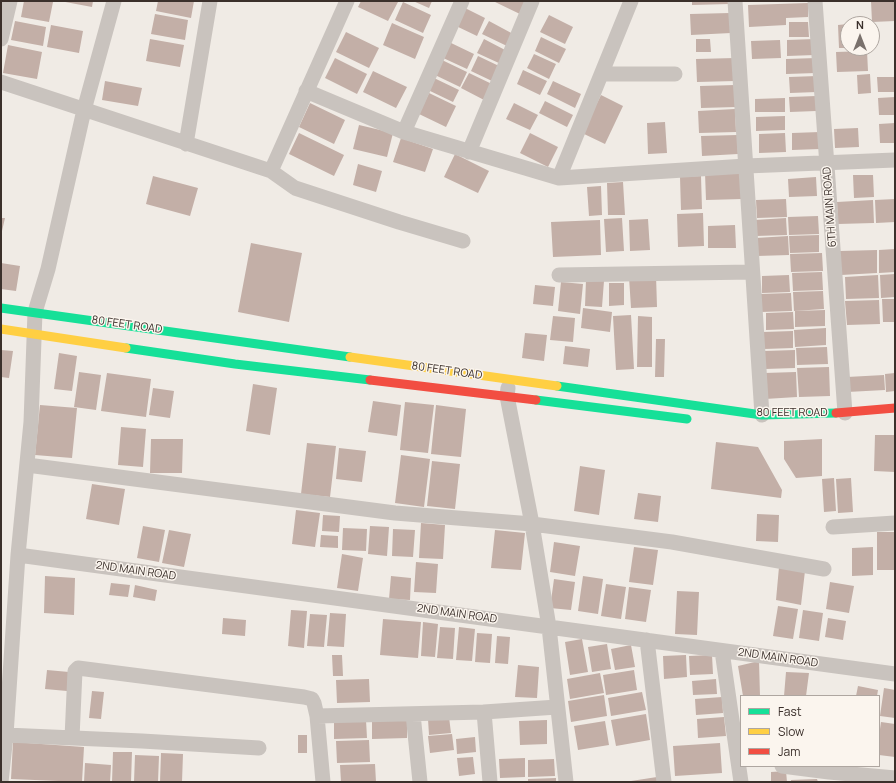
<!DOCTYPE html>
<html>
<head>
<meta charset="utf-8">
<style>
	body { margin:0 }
	#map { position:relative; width:896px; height:783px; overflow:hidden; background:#f0ebe5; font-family:Manrope,sans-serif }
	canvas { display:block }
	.frame { position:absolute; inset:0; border:2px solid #3b302b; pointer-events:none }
	.legend { position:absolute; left:740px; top:695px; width:140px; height:72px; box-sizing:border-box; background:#fbf5ee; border:1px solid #aea6a0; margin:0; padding:5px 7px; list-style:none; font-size:12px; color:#3b302b }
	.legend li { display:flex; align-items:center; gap:8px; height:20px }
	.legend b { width:20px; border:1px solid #aea6a0 }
	.north { position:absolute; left:840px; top:16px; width:40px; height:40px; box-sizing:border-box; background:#fbf5ee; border:1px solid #aea6a0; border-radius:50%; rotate:0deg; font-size:11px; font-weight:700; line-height:16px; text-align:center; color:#3b302b }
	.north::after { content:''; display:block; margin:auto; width:14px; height:18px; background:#7a716c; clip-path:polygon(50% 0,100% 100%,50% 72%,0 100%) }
</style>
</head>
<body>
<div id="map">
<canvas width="896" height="783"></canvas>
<div class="frame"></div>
<ul class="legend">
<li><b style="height:5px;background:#16e098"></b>Fast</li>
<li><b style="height:5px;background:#ffcf43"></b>Slow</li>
<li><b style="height:5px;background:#f24e42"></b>Jam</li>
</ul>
<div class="north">N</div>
</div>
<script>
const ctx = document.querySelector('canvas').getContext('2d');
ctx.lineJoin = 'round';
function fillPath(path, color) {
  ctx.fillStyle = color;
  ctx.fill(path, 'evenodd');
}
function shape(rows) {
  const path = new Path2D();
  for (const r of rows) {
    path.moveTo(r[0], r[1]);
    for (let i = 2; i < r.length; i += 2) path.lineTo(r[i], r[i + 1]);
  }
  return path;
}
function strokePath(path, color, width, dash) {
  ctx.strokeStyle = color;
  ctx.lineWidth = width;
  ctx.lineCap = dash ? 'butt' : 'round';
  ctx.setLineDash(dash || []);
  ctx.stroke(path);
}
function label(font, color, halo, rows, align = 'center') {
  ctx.font = font + ' Manrope,sans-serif';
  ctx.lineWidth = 3;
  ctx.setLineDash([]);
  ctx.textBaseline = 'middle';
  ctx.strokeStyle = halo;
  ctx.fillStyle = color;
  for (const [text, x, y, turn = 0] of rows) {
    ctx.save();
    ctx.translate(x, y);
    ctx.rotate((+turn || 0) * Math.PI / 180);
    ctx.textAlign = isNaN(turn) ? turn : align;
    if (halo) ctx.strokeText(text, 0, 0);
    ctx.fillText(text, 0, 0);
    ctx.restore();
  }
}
fillPath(shape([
	[24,1,53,2,49,22,21,17],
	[60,1,93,1,92,7],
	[158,1,194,1,191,18,156,11],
	[361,1,397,1,398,2,388,21,358,7],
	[413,1,432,1,429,8],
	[493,1,529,1,522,15],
	[692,1,729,1,729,4,692,5],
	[871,1,895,1,895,21,872,22],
	[403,2,431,15,423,33,395,20],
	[808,3,808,17,786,18,786,25,749,27,748,5],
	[463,7,485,18,477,36,454,25],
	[730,13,731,33,691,35,690,14],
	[155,14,188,20,185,40,151,34],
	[549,15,573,27,565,44,540,32],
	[15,21,46,27,43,46,11,40],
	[489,21,515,35,509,47,482,34],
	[789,22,808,22,809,37,789,37],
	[392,23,424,37,415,59,383,45],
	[848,24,848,48,839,48,838,25],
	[51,25,83,31,79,53,47,47],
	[346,32,379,48,369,68,336,52],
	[541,37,566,49,559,63,535,51],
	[150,39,184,45,180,67,146,61],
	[484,39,507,51,501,64,477,53],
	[696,39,710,39,711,52,696,52],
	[815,39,815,55,787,56,787,40],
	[780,40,781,58,752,59,751,41],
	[449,42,474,54,467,69,441,57],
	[8,45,42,52,37,79,3,73],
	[867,51,868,71,837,72,836,52],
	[534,54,556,64,549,79,527,68],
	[478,56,499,66,492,81,471,71],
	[335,58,367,74,357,94,325,78],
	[735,58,735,81,697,82,696,59],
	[816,58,816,73,786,74,786,59],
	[442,60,467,72,460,87,435,75],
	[523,70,547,81,540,95,517,84],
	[373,71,407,87,396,108,363,92],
	[469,73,494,85,486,101,461,88],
	[870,74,871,93,858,94,857,75],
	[817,76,817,92,790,93,789,77],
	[877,77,895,77,895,92,878,92],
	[434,78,459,90,453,102,428,90],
	[105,81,142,88,138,106,102,100],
	[553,81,581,94,575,108,547,94],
	[735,85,736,107,701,108,700,86],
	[429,93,456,106,446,127,419,114],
	[601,95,623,106,605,144,582,133],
	[816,96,816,111,790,112,789,97],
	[895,97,895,115,879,115,878,98],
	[785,98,785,112,755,112,755,99],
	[545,101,573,115,567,127,539,113],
	[310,103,345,120,334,144,299,127],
	[514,103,538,115,530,130,506,119],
	[735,109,736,132,699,133,698,111],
	[785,116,785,130,756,131,756,117],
	[665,122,667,153,648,154,647,123],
	[895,123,895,143,880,143,879,124],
	[359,125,393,133,387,157,353,149],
	[858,128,859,147,835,148,834,129],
	[820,132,820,149,792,150,792,133],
	[299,133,344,155,334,176,289,154],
	[530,133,558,147,548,167,520,153],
	[785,133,786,152,759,153,759,134],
	[737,135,738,154,702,156,701,136],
	[401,138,433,149,425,172,393,162],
	[455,154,489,171,478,193,444,177],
	[358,164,382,171,376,192,353,185],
	[741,172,742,199,706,200,705,173],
	[853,175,873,175,874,197,854,198],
	[153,176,198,188,190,216,146,204],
	[701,176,702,209,681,210,680,177],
	[816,177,817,196,789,197,788,179],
	[623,182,625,215,608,215,607,183],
	[601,186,602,215,589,216,587,187],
	[786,199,787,217,757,218,756,200],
	[895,199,895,222,876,223,875,200],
	[873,200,874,223,838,224,837,202],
	[703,213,704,246,678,247,677,214],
	[818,216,819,234,789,235,788,217],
	[1,218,5,218,2,231,1,231],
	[622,218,624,251,606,252,604,219],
	[786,218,787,235,756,236,755,220],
	[648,219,650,250,630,251,629,220],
	[600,220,601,255,553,257,551,222],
	[735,225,736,248,708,248,708,226],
	[819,235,819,252,790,253,789,236],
	[788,236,789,255,757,256,756,238],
	[251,243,302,253,289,322,238,312],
	[895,249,895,272,879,273,879,250],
	[877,250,877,273,841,275,840,251],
	[822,253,823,271,791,272,790,254],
	[1,263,20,266,16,291,1,289],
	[822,272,823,290,793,291,792,273],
	[895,274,895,297,881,298,880,275],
	[656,275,657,307,631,308,629,277],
	[789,275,790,292,762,293,762,276],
	[878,275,879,298,846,299,845,277],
	[586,280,604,281,602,307,585,306],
	[561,282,583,284,580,314,558,311],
	[609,283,624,283,624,305,609,306],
	[535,285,555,287,553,306,533,304],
	[823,291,824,309,794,311,793,292],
	[791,293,792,311,761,312,760,294],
	[882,299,895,299,895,322,883,322],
	[879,300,880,324,847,325,845,301],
	[583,308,612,312,610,332,581,328],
	[825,310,825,326,795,327,795,311],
	[793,312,794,329,766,330,766,313],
	[631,315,634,369,616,370,613,316],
	[553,316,575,318,573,342,550,340],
	[638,316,652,317,652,367,637,367],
	[826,328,826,345,795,347,794,330],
	[793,331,793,348,764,349,763,332],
	[525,333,547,335,544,361,522,358],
	[656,339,665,339,664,377,655,377],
	[565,346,590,349,588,367,563,364],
	[827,347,828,364,797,365,796,348],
	[1,350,13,351,9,378,1,377],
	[795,350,795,368,765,369,764,351],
	[59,353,77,356,72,391,54,389],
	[829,367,830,396,799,397,797,368],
	[79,372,101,375,96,410,74,407],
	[796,372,797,397,765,399,764,373],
	[107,373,151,379,146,417,101,411],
	[895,373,895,391,886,392,885,374],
	[884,375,885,390,847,392,847,377],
	[253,384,277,388,270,435,246,431],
	[153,388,174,391,170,418,149,415],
	[373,401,401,405,397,436,368,432],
	[405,402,434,405,428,453,400,450],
	[40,405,77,408,72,458,35,455],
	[436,405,466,409,461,457,431,454],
	[121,427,146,429,143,467,118,465],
	[875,435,895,435,895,472,874,471],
	[151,439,183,439,182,473,150,473],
	[822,439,822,476,796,478,784,459,784,441],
	[716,442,758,447,782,490,781,498,711,489],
	[307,443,336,446,330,497,301,494],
	[339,448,366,451,362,482,336,479],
	[401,455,430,459,424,507,395,503],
	[432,461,460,464,455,509,427,506],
	[580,466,605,470,599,515,574,511],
	[834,478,836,511,824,512,822,479],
	[851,478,853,512,838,513,836,479],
	[92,484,125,489,119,525,86,519],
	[638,493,661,496,658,522,634,519],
	[296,510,320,513,315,547,292,544],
	[757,514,779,515,778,542,756,541],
	[323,515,340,516,339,532,322,531],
	[421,523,445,525,443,559,419,558],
	[143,526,165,530,159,562,137,558],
	[370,526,389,527,387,556,368,554],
	[343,528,367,529,366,551,342,550],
	[393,529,415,530,413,557,392,556],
	[169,530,191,534,184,567,162,563],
	[495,530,525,533,521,570,491,568],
	[877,532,895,532,895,570,877,570],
	[321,535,338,536,338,548,320,547],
	[554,542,580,546,575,576,550,572],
	[634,547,658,550,653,585,629,582],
	[873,547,873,575,852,576,852,548],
	[342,554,363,558,358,591,337,588],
	[416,562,438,564,436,593,414,592],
	[779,567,805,571,801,605,776,600],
	[45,576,75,578,74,615,44,613],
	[391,576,411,578,410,600,389,599],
	[583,576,603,579,598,614,578,611],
	[554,579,575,582,571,610,550,608],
	[830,582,854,586,849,613,826,609],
	[111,583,130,585,128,597,109,595],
	[606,584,626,587,621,619,601,616],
	[135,585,157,590,155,601,133,597],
	[629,587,651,590,646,622,625,619],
	[677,591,699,592,697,635,675,634],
	[778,606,798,609,793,639,773,636],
	[291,610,307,611,304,648,288,646],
	[803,610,823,613,819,641,799,638],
	[330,613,346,614,344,647,327,646],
	[310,614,327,615,324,647,307,646],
	[223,618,246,620,245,636,222,634],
	[828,618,846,621,843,640,825,637],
	[383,619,421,622,418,658,380,655],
	[423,622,438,624,435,657,421,656],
	[440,627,455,628,453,659,437,658],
	[459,627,475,629,472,661,456,660],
	[477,633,492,634,490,663,475,662],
	[497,636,510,637,508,664,495,663],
	[582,639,588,672,570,675,565,642],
	[607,644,611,669,592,672,588,647],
	[631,645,635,667,615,670,611,649],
	[332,655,342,655,343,676,333,676],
	[686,655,687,677,664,679,663,656],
	[712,655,713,674,690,675,689,656],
	[759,661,760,696,743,696,738,666],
	[518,665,539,667,537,698,515,697],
	[47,670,69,672,67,691,45,689],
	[634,670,637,690,606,695,603,675],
	[786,672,809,673,806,696,784,696],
	[600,673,604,693,570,699,567,679],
	[369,679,370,702,337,703,336,680],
	[716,679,717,694,693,695,692,681],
	[858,686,878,690,877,696,856,696],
	[884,688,895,690,895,718,880,716],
	[92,691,104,692,101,719,89,718],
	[642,692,646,710,611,716,608,698],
	[604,695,607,716,571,722,568,701],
	[722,697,723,713,696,715,695,699],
	[646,714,650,740,616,746,611,720],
	[407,717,407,738,372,739,372,718],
	[449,717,451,733,429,735,428,719],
	[724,717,726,736,698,738,697,719],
	[366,720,367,738,334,739,334,721],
	[547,720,547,744,520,745,519,721],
	[605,721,609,745,578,750,574,726],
	[881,722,895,724,895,757,879,755,879,736],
	[452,734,454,750,430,753,428,736],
	[298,735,307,735,307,753,298,753],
	[475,737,476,752,457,754,456,739],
	[369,740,370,762,337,763,336,741],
	[13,742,84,747,82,782,11,779],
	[720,743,722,773,675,776,673,746],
	[113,752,132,752,131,782,112,782],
	[161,753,183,754,182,782,160,782],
	[135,755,159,756,158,782,134,782],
	[473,757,475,774,459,776,457,758],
	[525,758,525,777,500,778,499,759],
	[554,759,555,776,528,777,528,760],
	[85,763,111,765,110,782,84,782],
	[375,764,376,782,341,782,340,765],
	[786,771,787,782,771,782,771,772],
	[657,777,658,782,631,782,631,781],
	[556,778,556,782,528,782,528,779],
	[817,779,818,782,791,782,791,780]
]), '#c3afa7');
strokePath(shape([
	[735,1,762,415],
	[815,1,845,413],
	[1,39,10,1],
	[602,74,675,74],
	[1,82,271,171,347,1],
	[306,91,404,132,559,178,746,166,895,160],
	[404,132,462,1],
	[186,144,210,1],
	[469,152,532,1],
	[271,171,295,188,399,222,463,241],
	[559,178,631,1],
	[559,275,752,272],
	[508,388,507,396,532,524,549,627,566,782],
	[27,465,395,513,532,524,672,542,824,569],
	[833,527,895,523],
	[18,555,895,674],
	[647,640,664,782],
	[722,651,741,782],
	[484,712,490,782],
	[413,714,420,782],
	[317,716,484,712,557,707],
	[6,735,142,741,259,748],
	[72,738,75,671,78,668,304,697,312,699,314,703,317,716,323,782],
	[782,766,829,772,895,778],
	[1,782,6,735,18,555,31,422,35,312,48,269,84,110,114,1]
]), '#c9c3be', 15);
strokePath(shape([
	[1,308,350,357],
	[126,348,235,364,370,380],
	[557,386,762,415,836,413],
	[536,400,687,419]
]), '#16e098', 9);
strokePath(shape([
	[1,329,126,348],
	[350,357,557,386]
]), '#ffcf43', 9);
strokePath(shape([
	[370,380,536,400],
	[836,413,895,408]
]), '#f24e42', 9);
label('11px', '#3b302b', '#fbf5ee', [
	["6TH MAIN ROAD",830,207,-94],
	["80 FEET ROAD",127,325,8],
	["80 FEET ROAD",447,371,8],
	["80 FEET ROAD",792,413],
	["2ND MAIN ROAD",136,571,8],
	["2ND MAIN ROAD",457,614,8],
	["2ND MAIN ROAD",778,658,8]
]);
</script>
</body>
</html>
